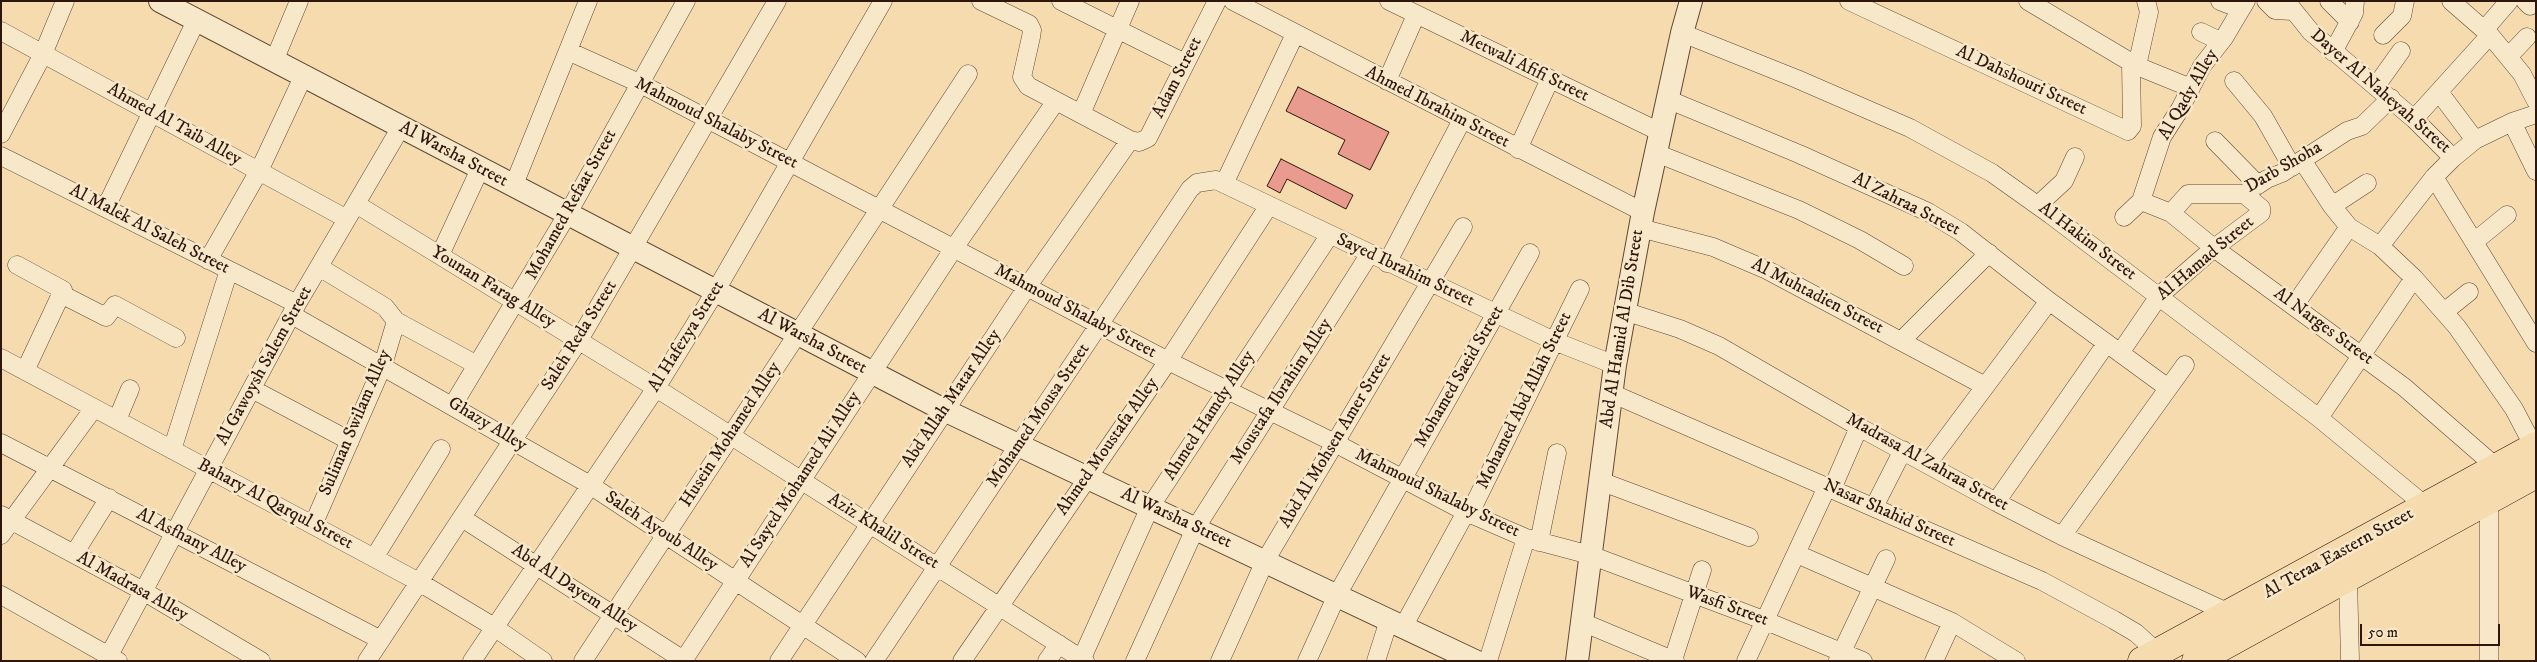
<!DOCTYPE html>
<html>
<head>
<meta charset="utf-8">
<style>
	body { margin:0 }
	#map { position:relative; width:2537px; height:662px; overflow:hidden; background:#f5dbae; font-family:"IM FELL DW Pica",serif }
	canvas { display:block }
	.frame { position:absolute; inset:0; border:2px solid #2e160d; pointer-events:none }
	.scale { position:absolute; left:2360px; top:624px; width:140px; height:22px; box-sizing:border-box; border:2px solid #2e160d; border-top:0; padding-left:6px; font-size:15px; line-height:18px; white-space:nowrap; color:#2e160d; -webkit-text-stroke:4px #f8e8ca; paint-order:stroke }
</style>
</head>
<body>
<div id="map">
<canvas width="2537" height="662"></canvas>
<div class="frame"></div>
<div class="scale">50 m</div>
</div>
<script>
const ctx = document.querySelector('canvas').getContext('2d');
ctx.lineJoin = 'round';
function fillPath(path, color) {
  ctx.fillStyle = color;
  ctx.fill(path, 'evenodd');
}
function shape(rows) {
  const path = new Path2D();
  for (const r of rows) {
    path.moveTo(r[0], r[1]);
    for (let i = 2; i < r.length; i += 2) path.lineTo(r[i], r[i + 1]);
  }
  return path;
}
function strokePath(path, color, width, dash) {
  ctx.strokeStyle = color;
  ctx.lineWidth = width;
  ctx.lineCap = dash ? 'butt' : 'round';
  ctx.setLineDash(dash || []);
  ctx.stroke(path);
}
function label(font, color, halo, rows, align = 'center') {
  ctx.font = font + ' "IM FELL DW Pica",serif';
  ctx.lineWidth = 5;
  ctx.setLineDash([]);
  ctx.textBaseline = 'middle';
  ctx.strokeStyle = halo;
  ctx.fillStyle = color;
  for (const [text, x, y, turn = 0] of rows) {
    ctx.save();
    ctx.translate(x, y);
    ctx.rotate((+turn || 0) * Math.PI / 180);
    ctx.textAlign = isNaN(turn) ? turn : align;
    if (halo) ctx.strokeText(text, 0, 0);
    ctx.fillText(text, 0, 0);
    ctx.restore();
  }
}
const building = shape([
	[1298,87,1389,132,1370,170,1338,154,1345,140,1286,111,1298,87],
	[1281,159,1353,195,1346,209,1287,179,1280,193,1267,186,1281,159]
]);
fillPath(building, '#e99b8f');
strokePath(building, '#2e160d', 1);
const minor = shape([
	[981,1,1029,24,1032,30,1031,37,1022,77,1028,86,1130,140,1139,142,1148,138,1217,1],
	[1061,1,1185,63],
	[1233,1,1643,212],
	[1389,1,1660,132],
	[1849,1,2128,131,2132,126,2131,62],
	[2028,1,2137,66,2191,88],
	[2220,1,2241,9],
	[2266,1,2275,10,2292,11],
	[2286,1,2311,32,2414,119,2453,158],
	[2329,1,2350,22],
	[2451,1,2490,35,2522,74,2536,101],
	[2525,1,2530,6],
	[2484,30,2509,1],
	[1,31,347,219],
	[2201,32,2220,41],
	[1682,33,1797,79,1910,128,1992,173,2051,215,2319,418,2433,512],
	[2383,35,2402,16,2405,1],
	[568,51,639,83,1168,361,1335,443,1466,512,1526,538,1590,555,1766,621,1863,661],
	[2333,52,2354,13,2355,1],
	[2508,57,2527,37],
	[274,61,299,1],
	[2137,66,2149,12,2146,1],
	[1387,81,1416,15],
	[2234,81,2263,116,2292,167],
	[2376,86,2401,51],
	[2439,92,2475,140],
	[1667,99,1799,154,1928,212,1961,232,2049,301,2168,388],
	[1081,114,1130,1],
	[2414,119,2490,35],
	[2512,122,2536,171],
	[1,134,43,54,65,1],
	[2215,141,2258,185],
	[1518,149,1550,79],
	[1656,153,1799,210,1860,240,1904,266],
	[1,156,297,304],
	[2302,160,2332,206,2349,227,2380,246,2414,278,2457,327,2514,409,2534,447],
	[2434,177,2536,343],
	[1224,184,1295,34],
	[513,187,588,1],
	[2141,201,2171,213,2214,248,2404,387,2496,467],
	[356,204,656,388,1085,661],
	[2038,205,2064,181,2075,157],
	[2332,206,2367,183],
	[106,207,196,21],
	[2171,213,2188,194,2244,194,2267,179,2282,173,2347,131,2362,126,2391,98],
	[2124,217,2141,201,2162,137,2180,109,2202,66,2224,38,2246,1],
	[1640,228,1713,247,1767,270,1985,386],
	[2474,242,2507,215],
	[2380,246,2434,177,2453,158,2475,140,2512,122,2536,114],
	[440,255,480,169],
	[208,260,259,171,303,77],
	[1387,263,1462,120],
	[17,265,63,290,25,371],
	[319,267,385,307,396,321,477,365],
	[61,294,106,317,115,305,176,338],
	[2294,306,2349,227],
	[1624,311,1680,329,1719,346,1859,427,1996,502,2062,536,2231,614],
	[2444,312,2469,292],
	[292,315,590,485,857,661],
	[1901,341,1989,253],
	[2120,353,2159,296,2214,248,2261,213,2261,208,2244,194],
	[1,358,419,582,494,627,543,661],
	[252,389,350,441],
	[1611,393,2042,581,2114,620,2136,633,2157,652],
	[453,405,567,215,686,1],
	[2319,418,2414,278],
	[117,420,130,389],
	[1,443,381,640],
	[172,450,229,270],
	[1928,463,2049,301],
	[1600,481,1749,537],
	[1832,489,1859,427],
	[2489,500,2489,661],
	[1996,502,2106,344],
	[1874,507,1903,450],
	[1470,513,1580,289],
	[1,515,143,591,261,661],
	[462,518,685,661],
	[313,525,383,365,396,321],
	[1,535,94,408],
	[2062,536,2185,365],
	[1539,542,1557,453],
	[74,554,109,498],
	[1797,554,1952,622,2016,661],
	[374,558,441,449],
	[2348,578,2350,661],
	[1,595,118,661],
	[1582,622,1675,661],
	[1403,627,1466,512],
	[1082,658,1150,507,1329,236],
	[1673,660,1702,570],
	[1838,660,1886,559],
	[106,661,297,304,401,127],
	[367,661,579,340,777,1],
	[472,661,656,388,715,292,883,1],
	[583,661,968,74],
	[683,661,954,248,1056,101],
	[779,661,1027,287,1130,140],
	[874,661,1190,189,1197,183,1216,180,1554,341,1615,365],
	[962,661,1168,361,1268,207],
	[1047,661,1059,644],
	[1135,661,1195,529,1369,255],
	[1220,661,1265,561,1463,227],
	[1307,661,1337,595,1530,253],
	[1376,661,1389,620],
	[1488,661,1526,538],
	[1746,661,1827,487],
	[1934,661,1952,622]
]);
const tertiary = shape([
	[160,1,944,410,1475,661],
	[1577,661,1615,365,1643,212,1682,33,1691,1]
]);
const primary = shape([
	[2142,661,2536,446],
	[2196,661,2536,474]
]);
strokePath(minor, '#604735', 19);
strokePath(tertiary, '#604735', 24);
strokePath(primary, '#2e160d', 29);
strokePath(minor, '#f8e8ca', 18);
strokePath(tertiary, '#f8e8ca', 22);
strokePath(primary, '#f5dbae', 28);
label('18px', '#2e160d', '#f8e8ca', [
	["Metwali Afifi Street",1524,67,26],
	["Adam Street",1178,78,-63],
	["Al Dahshouri Street",2021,81,25],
	["Dayer Al Naheyah Street",2380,92,41],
	["Al Qady Alley",2189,95,-60],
	["Ahmed Ibrahim Street",1437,108,27],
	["Mahmoud Shalaby Street",716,124,27],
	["Ahmed Al Taib Alley",174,125,29],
	["Al Warsha Street",453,155,28],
	["Darb Shoha",2284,168,-30],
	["Mohamed Refaat Street",572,205,-61],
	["Al Zahraa Street",1906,205,27],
	["Al Malek Al Saleh Street",149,230,27],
	["Al Hakim Street",2087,242,37],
	["Al Hamad Street",2206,259,-40],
	["Sayed Ibrahim Street",1405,271,25],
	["Younan Farag Alley",493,288,31],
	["Al Muhtadien Street",1817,297,27],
	["Mahmoud Shalaby Street",1075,312,28],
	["Al Narges Street",2323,327,36],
	["Abd Al Hamid Al Dib Street",1623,329,-81],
	["Saleh Reda Street",580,336,-58],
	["Al Hafezya Street",687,337,-58],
	["Al Warsha Street",812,342,28],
	["Al Gawoysh Salem Street",265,366,-61],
	["Mohamed Saeid Street",1460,377,-60],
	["Moustafa Ibrahim Alley",1282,392,-57],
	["Abd Allah Matar Alley",952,399,-56],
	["Mohamed Abd Allah Street",1525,401,-64],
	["Mohamed Mousa Street",1039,416,-56],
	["Ahmed Hamdy Alley",1210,416,-57],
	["Suliman Swilam Alley",356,423,-67],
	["Ghazy Alley",487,425,31],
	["Husein Mohamed Alley",731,435,-57],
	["Abd Al Mohsen Amer Street",1336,441,-59],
	["Ahmed Moustafa Alley",1108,447,-55],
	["Madrasa Al Zahraa Street",1927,463,29],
	["Al Sayed Mohamed Ali Alley",801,480,-57],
	["Mahmoud Shalaby Street",1437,494,26],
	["Bahary Al Qarqul Street",275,505,28],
	["Nasar Shahid Street",1889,514,24],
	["Al Warsha Street",1176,519,25],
	["Saleh Ayoub Alley",661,532,33],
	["Aziz Khalil Street",883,532,32],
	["Al Asfhany Alley",191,541,27],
	["Al Teraa Eastern Street",2339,554,-29],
	["Al Madrasa Alley",132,587,29],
	["Abd Al Dayem Alley",574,589,33],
	["Wasfi Street",1727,607,20]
]);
</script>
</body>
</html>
